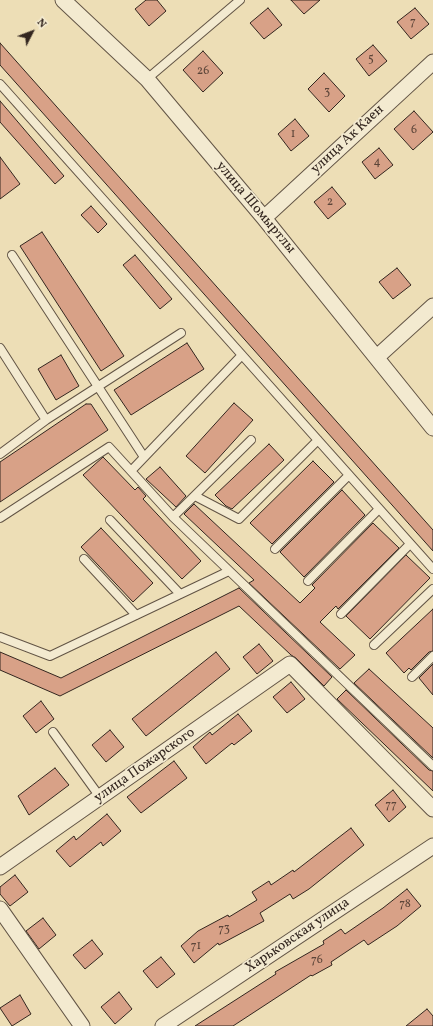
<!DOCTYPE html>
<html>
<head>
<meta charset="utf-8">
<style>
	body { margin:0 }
	#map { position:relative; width:433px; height:1026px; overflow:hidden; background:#eddeb6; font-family:Vollkorn,serif }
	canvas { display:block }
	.north { position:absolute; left:12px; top:12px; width:40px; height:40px; -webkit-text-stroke:3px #f3ead0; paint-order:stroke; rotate:48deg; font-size:11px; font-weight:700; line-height:16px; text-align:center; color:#33261f }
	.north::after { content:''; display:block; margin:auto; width:14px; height:18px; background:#33261f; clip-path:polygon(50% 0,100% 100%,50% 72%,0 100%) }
</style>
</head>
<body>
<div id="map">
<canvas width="433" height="1026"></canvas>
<div class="north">N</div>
</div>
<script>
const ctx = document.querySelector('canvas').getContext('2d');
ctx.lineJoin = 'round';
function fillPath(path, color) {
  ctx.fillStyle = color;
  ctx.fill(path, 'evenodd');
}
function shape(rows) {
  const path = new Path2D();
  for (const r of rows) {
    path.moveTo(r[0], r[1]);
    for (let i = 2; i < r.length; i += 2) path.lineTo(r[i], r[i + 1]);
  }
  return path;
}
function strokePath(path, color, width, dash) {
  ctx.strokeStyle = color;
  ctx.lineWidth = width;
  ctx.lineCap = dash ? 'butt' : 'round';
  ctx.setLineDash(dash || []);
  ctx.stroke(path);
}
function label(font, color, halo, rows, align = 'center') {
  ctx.font = font + ' Vollkorn,serif';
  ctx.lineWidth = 3.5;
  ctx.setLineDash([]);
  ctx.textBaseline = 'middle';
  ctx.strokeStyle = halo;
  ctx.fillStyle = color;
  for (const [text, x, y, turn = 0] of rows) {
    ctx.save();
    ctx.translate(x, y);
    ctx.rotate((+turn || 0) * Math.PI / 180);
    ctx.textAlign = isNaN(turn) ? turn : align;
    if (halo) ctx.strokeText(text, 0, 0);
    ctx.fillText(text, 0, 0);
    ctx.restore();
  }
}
const building = shape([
	[146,0,157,0,166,11,149,26,135,9,146,0],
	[291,0,320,0,304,14,291,0],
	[268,8,282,25,264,39,250,23,268,8],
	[415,8,429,24,411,39,397,22,415,8],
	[0,43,433,530,433,551,0,65,0,43],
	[373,45,387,61,369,76,356,59,373,45],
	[203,51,223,73,203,92,183,70,203,51],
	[324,73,345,96,329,112,308,89,324,73],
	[0,101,64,176,55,184,0,122,0,101],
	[414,111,433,132,413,150,394,129,414,111],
	[295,119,309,136,291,151,278,134,295,119],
	[379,148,393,165,375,179,362,162,379,148],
	[0,157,20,184,0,199,0,157],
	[332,187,346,204,328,219,314,202,332,187],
	[91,206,107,224,98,233,81,215,91,206],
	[42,232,124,356,101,371,20,246,42,232],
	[135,255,172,299,160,309,123,265,135,255],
	[397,268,411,285,393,299,379,282,397,268],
	[187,343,204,369,131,415,114,390,187,343],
	[61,355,79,386,56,400,38,369,61,355],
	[234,403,253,420,205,473,186,456,234,403],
	[86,404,91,404,108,430,0,502,0,462,86,404],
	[269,444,284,460,232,509,226,506,215,495,269,444],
	[103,457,135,490,138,487,146,496,143,499,201,561,182,579,83,475,103,457],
	[313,461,334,482,272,544,250,523,313,461],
	[160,467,186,496,176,507,146,479,160,467],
	[342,490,365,515,304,577,280,552,342,490],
	[194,504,300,603,315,588,312,585,373,523,399,548,338,609,336,606,320,622,355,655,340,669,249,583,254,580,184,514,194,504],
	[101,528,153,583,133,602,81,547,101,528],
	[406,555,430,578,370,639,346,616,406,555],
	[239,588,332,677,324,686,296,658,291,655,239,606,60,696,0,670,0,652,61,678,239,588],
	[433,609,433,651,429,652,411,670,409,668,404,673,386,653,433,609],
	[259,644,273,661,257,674,243,657,259,644],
	[216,652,230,669,146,736,132,719,216,652],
	[433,664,433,695,419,678,433,664],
	[369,669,433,728,433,758,354,683,369,669],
	[291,682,305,699,287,713,273,697,291,682],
	[346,690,429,770,433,771,433,791,337,699,346,690],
	[41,701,54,719,36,733,23,716,41,701],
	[238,714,252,731,234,745,232,743,206,764,193,747,210,732,212,735,238,714],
	[110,730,124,747,106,762,92,745,110,730],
	[174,761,187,778,141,813,127,797,174,761],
	[55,768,69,785,29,815,18,796,55,768],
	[393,790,406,807,389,822,375,805,393,790],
	[107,814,121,831,103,846,101,842,70,867,56,851,74,836,76,840,107,814],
	[351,828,364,845,309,889,293,899,290,894,260,913,264,921,219,945,218,943,194,963,181,946,198,931,228,915,229,917,257,900,252,892,269,881,271,885,293,870,294,872,351,828],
	[15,875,28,892,10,906,0,894,0,887,15,875],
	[407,889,421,906,397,926,368,945,364,940,331,962,332,965,312,976,311,975,233,1026,195,1026,276,974,275,972,324,944,323,941,341,929,345,934,383,908,407,889],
	[43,918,56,935,39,949,26,931,43,918],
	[92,940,103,954,85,969,73,955,92,940],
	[161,957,175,974,157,988,143,971,161,957],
	[119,992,132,1009,115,1024,101,1007,119,992],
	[20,995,31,1014,12,1026,0,1008,20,995],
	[427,1009,433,1016,433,1026,406,1026,427,1009]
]);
fillPath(building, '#d8a187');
strokePath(building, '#33261f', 1);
const lane = shape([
	[147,79,240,0],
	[0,84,433,569],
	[12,255,144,457],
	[0,348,46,420],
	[0,454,46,420,181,333],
	[131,471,242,355],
	[195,496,239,519,318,440],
	[173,517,251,440],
	[0,518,109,447,173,517,433,766],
	[110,520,180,594],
	[275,549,349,475],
	[84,559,136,615],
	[308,581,379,509],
	[341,614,410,544],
	[0,637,50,656,229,571],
	[374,645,433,589],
	[412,677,433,656],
	[53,732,100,797]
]);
const street = shape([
	[63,0,147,79,264,218,433,428],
	[264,218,433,62],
	[377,357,433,306],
	[0,867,290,664,433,809],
	[0,909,82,1026],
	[163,1026,433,846]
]);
strokePath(lane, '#625445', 10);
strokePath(street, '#625445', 17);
strokePath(lane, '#f3ead0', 8);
strokePath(street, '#f3ead0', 15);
label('12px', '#5c4539', null, [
	["7",413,23],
	["5",371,60],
	["26",203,72],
	["3",327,93],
	["6",414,131],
	["1",293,135],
	["4",377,163],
	["2",330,203],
	["77",391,806],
	["78",405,905],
	["73",224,930],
	["71",196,947],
	["76",317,961]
]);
label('14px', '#33261f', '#f3ead0', [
	["улица Ак Каен",348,140,-43],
	["улица Шомыртлы",255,208,50],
	["улица Пожарского",145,766,-35],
	["Харьковская улица",298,936,-34]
]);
</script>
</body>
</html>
